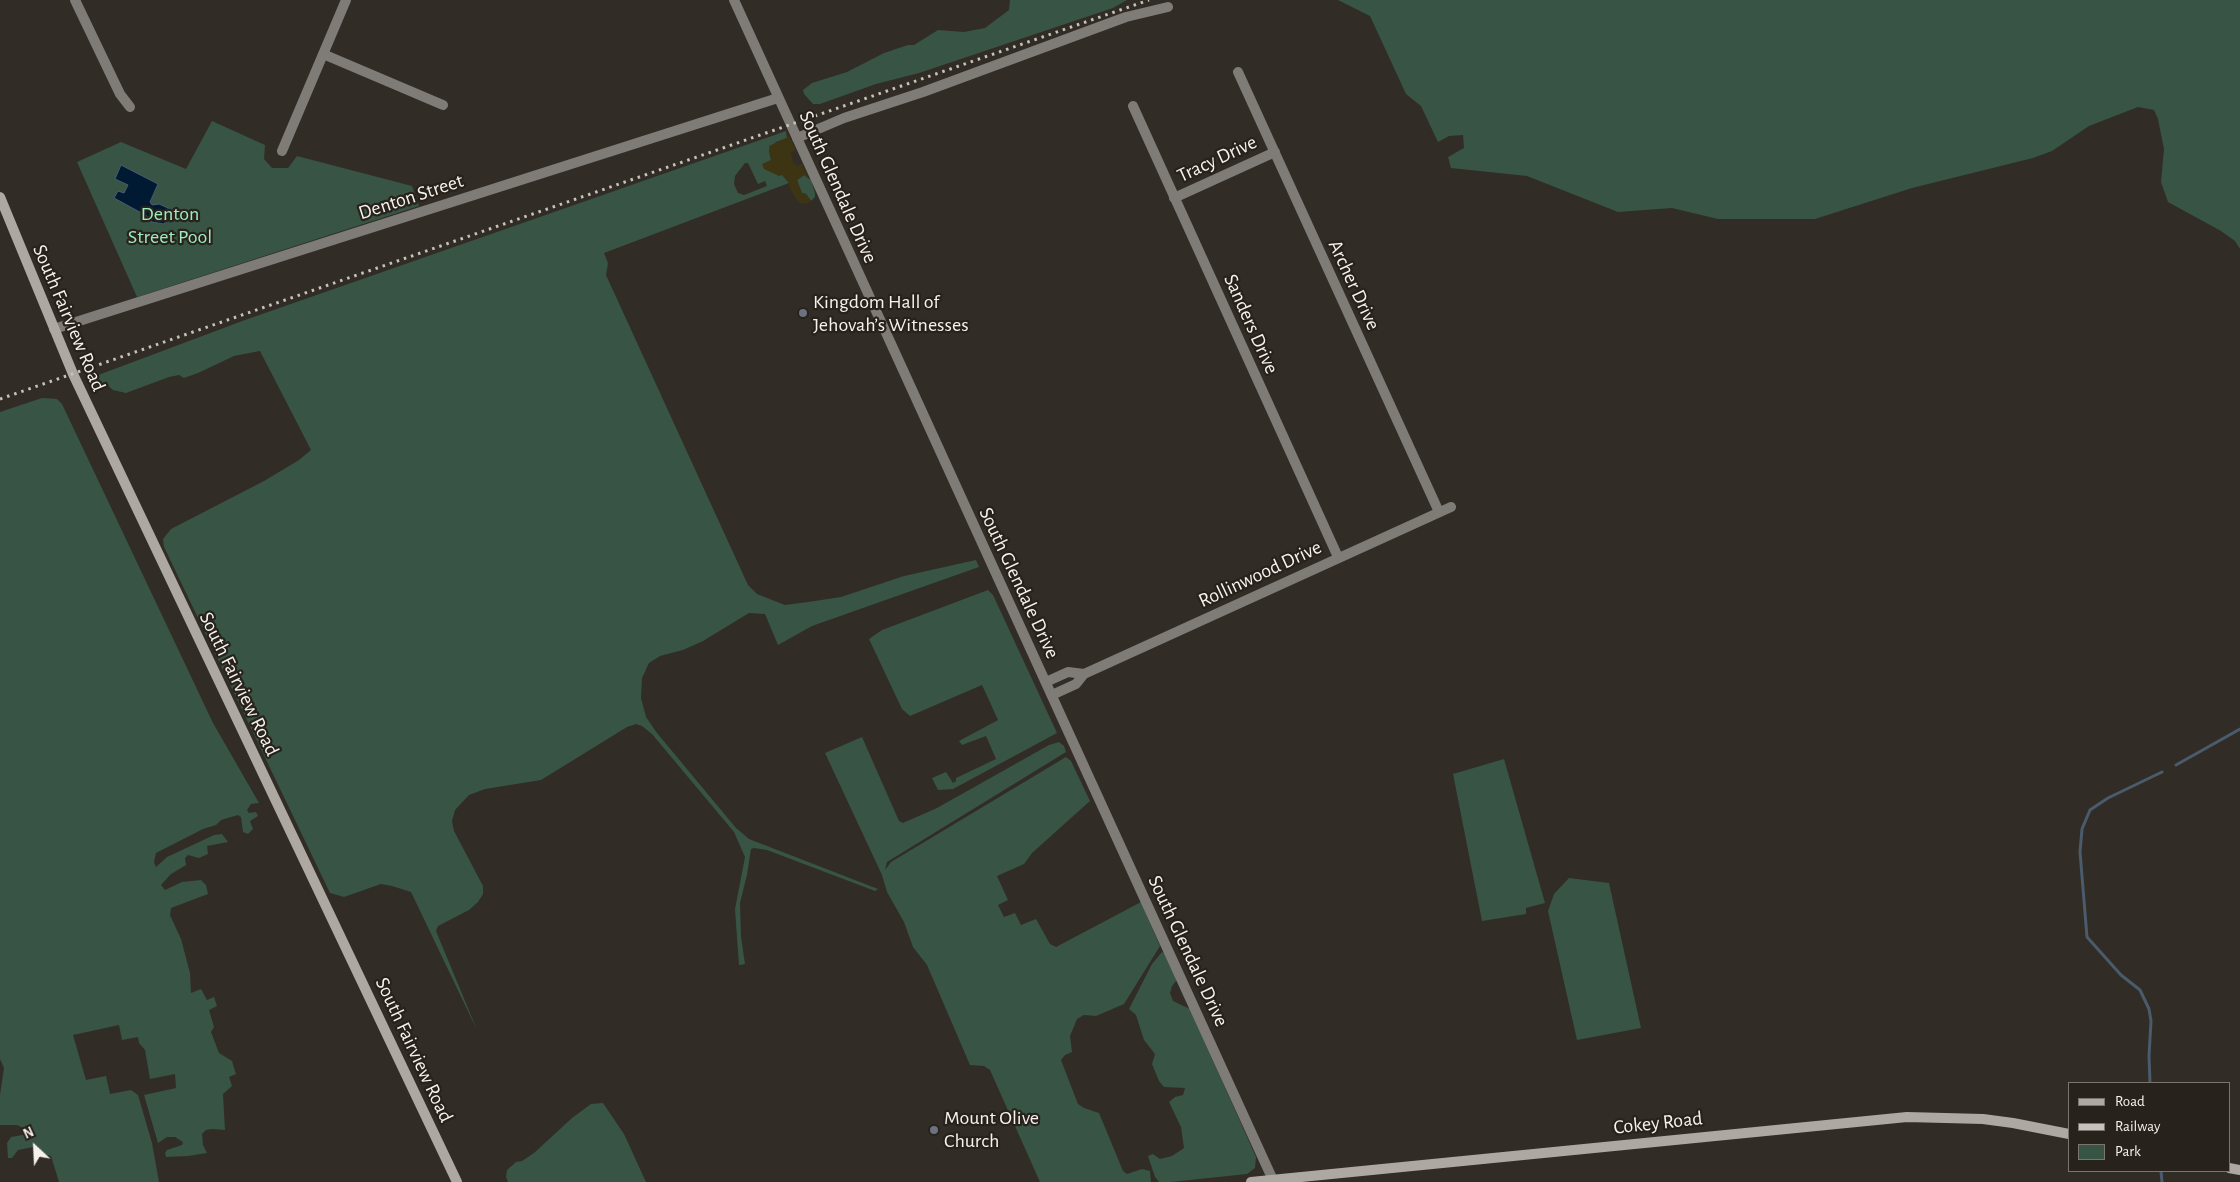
<!DOCTYPE html>
<html>
<head>
<meta charset="utf-8">
<style>
	body { margin:0 }
	#map { position:relative; width:2240px; height:1182px; overflow:hidden; background:#322c26; font-family:"Alegreya Sans",sans-serif }
	canvas { display:block }
	.legend { position:absolute; left:2068px; top:1082px; width:162px; height:90px; box-sizing:border-box; background:#28221c; border:1px solid #7b7570; margin:0; padding:6px 9px; list-style:none; font-size:15px; color:#f7f2ee }
	.legend li { display:flex; align-items:center; gap:10px; height:25px }
	.legend b { width:25px; border:1px solid #7b7570 }
	.north { position:absolute; left:10px; top:1122px; width:50px; height:50px; -webkit-text-stroke:4px #28221c; paint-order:stroke; rotate:335deg; font-size:14px; font-weight:700; line-height:20px; text-align:center; color:#f7f2ee }
	.north::after { content:''; display:block; margin:auto; width:18px; height:22px; background:#f7f2ee; clip-path:polygon(50% 0,100% 100%,50% 72%,0 100%) }
</style>
</head>
<body>
<div id="map">
<canvas width="2240" height="1182"></canvas>
<ul class="legend">
<li><b style="height:6px;background:#ada9a2"></b>Road</li>
<li><b style="height:6px;background:#c7c2bd"></b>Railway</li>
<li><b style="height:14px;background:#375444"></b>Park</li>
</ul>
<div class="north">N</div>
</div>
<script>
const ctx = document.querySelector('canvas').getContext('2d');
ctx.lineJoin = 'round';
function fillPath(path, color) {
  ctx.fillStyle = color;
  ctx.fill(path, 'evenodd');
}
function shape(rows) {
  const path = new Path2D();
  for (const r of rows) {
    path.moveTo(r[0], r[1]);
    for (let i = 2; i < r.length; i += 2) path.lineTo(r[i], r[i + 1]);
  }
  return path;
}
function strokePath(path, color, width, dash) {
  ctx.strokeStyle = color;
  ctx.lineWidth = width;
  ctx.lineCap = dash ? 'butt' : 'round';
  ctx.setLineDash(dash || []);
  ctx.stroke(path);
}
function label(font, color, halo, rows, align = 'center') {
  ctx.font = font + ' "Alegreya Sans",sans-serif';
  ctx.lineWidth = 4.5;
  ctx.setLineDash([]);
  ctx.textBaseline = 'middle';
  ctx.strokeStyle = halo;
  ctx.fillStyle = color;
  for (const [text, x, y, turn = 0] of rows) {
    ctx.save();
    ctx.translate(x, y);
    ctx.rotate((+turn || 0) * Math.PI / 180);
    ctx.textAlign = isNaN(turn) ? turn : align;
    if (halo) ctx.strokeText(text, 0, 0);
    ctx.fillText(text, 0, 0);
    ctx.restore();
  }
}
fillPath(shape([
	[1010,0,1127,0,1113,8,919,73,876,84,820,104,813,104,804,94,803,90,812,83,847,72,884,53,908,45,914,45,938,30,964,32,985,28,1009,10],
	[1338,0,2240,0,2240,249,2235,241,2221,231,2168,202,2161,182,2164,149,2158,119,2154,110,2138,107,2089,126,2052,151,2033,158,1912,188,1815,219,1718,219,1672,208,1618,212,1527,176,1451,168,1448,157,1464,148,1463,135,1449,136,1438,142,1421,106,1406,94,1370,16],
	[212,121,265,145,264,159,272,168,288,168,297,156,412,186,419,206,137,297,77,162,121,142,186,169],
	[786,131,787,138,776,142,769,151,771,160,789,183,604,253,608,263,606,275,748,585,757,594,785,605,808,602,841,597,904,576,976,560,979,567,812,626,778,645,765,614,749,613,703,641,683,650,660,656,649,663,642,678,641,698,646,717,657,733,736,828,749,839,878,889,875,891,767,850,754,848,751,849,747,875,740,903,741,937,745,964,739,965,735,909,745,857,734,832,652,734,642,726,636,724,627,727,541,780,485,789,469,795,455,810,452,821,454,831,483,886,483,894,478,902,469,910,438,926,436,931,477,1030,411,892,392,886,381,884,344,897,330,893,164,547,163,539,171,529,264,481,299,460,311,450,260,351,234,356,198,373,184,378,179,375,169,377,126,393,113,390,107,385,95,390,92,384,93,377,245,320],
	[745,163,748,163,758,184,765,181,767,186,744,195,738,193,734,184,735,176],
	[804,175,811,180,815,193,815,197,811,201,806,194,802,193,799,186,797,180],
	[42,398,57,399,62,404,213,723,259,803,251,804,247,810,249,813,256,812,258,816,250,821,253,829,248,834,243,832,241,817,238,815,221,820,216,825,203,829,156,853,154,862,156,867,167,857,214,835,222,834,228,842,207,846,208,854,199,858,188,855,185,858,186,865,171,874,161,885,165,890,182,882,201,880,206,885,208,894,171,908,170,915,181,939,190,973,191,993,201,989,207,1000,214,997,217,1006,209,1010,214,1027,211,1032,219,1053,232,1061,236,1074,229,1077,232,1086,223,1094,225,1130,212,1129,206,1130,202,1134,203,1145,207,1153,188,1156,166,1157,165,1153,167,1150,182,1145,183,1142,175,1137,167,1137,158,1143,144,1095,176,1088,175,1074,150,1079,145,1050,139,1043,138,1037,122,1040,119,1025,73,1035,86,1080,106,1076,110,1094,131,1090,138,1095,152,1143,159,1182,59,1182,51,1156,39,1152,33,1147,18,1150,12,1158,8,1158,7,1143,11,1137,34,1133,17,1125,0,1125,0,1095,4,1068,0,1059,0,412],
	[988,590,993,595,1057,733,953,789,938,790,932,778,946,772,953,783,956,781,956,778,996,759,986,736,962,745,959,741,998,720,982,685,910,716,902,709,869,639,882,630],
	[862,737,899,821,903,823,937,808,1049,745,1059,742,1064,746,1066,752,887,862,885,870,891,862,1066,757,1071,761,1090,801,1032,853,1024,864,997,876,1008,900,998,905,1004,917,1015,913,1021,925,1036,919,1050,944,1056,947,1141,902,1160,946,1124,1004,1096,1016,1084,1015,1077,1019,1070,1036,1072,1052,1065,1055,1061,1060,1078,1104,1084,1108,1099,1113,1123,1171,1127,1174,1142,1169,1150,1171,1151,1182,1040,1182,990,1070,984,1066,970,1065,927,965,913,947,904,922,887,892,882,875,825,753],
	[1504,759,1545,903,1526,908,1526,914,1482,921,1453,774],
	[1569,878,1609,883,1641,1028,1577,1040,1548,911,1554,894],
	[1162,952,1164,953,1177,980,1172,986,1170,993,1173,1001,1190,1009,1256,1157,1255,1168,1247,1174,1171,1182,1159,1182,1155,1177,1148,1156,1153,1154,1160,1159,1172,1156,1184,1148,1181,1127,1169,1102,1175,1097,1183,1095,1185,1088,1164,1087,1159,1081,1152,1064,1155,1054,1144,1040,1136,1015,1129,1009,1152,964],
	[603,1103,624,1134,646,1182,508,1182,506,1177,507,1170,516,1162,522,1161,534,1153,572,1118,591,1104]
]), '#375444');
fillPath(shape([
	[786,131,796,150,791,152,793,163,798,166,802,164,809,179,804,175,797,180,802,193,806,194,811,201,806,204,798,202,790,189,789,183,782,175,779,176,764,169,762,164,771,160,769,146,787,138]
]), '#3d3414');
const water = shape([
	[121,165,158,184,150,202,152,205,159,204,168,208,170,216,164,224,152,222,147,216,114,198,118,191,124,193,128,185,115,179,121,165]
]);
fillPath(water, '#001a33');
strokePath(water, '#4a5b6b', 1);
strokePath(shape([
	[2176,765,2240,729],
	[2150,1083,2149,1056,2151,1021,2149,1009,2140,990,2121,975,2087,937,2080,852,2082,829,2090,810,2108,798,2162,772],
	[2161,1171,2162,1182]
]), '#4a5b6b', 3);
strokePath(shape([
	[75,0,120,94,130,107],
	[323,54,443,105],
	[1238,72,1439,512],
	[1133,106,1338,557],
	[797,138,844,118,923,92,1126,17,1168,7],
	[282,151,346,0],
	[1174,198,1275,152],
	[54,329,778,98],
	[1046,682,1068,672,1084,674],
	[1052,695,1076,684,1084,674,1451,507]
]), '#7f7c78', 10);
strokePath(shape([
	[734,0,1273,1180]
]), '#7f7c78', 10);
strokePath(shape([
	[0,197,73,374,457,1182],
	[2229,1168,2240,1170],
	[1251,1182,1907,1117,1983,1119,2013,1123,2069,1134]
]), '#ada9a2', 10);
strokePath(shape([
	[0,399,1149,0]
]), '#c7c2bd', 3, [2.5, 5]);
for (const [x, y, r, color] of [
	[803,313,5,"#6b7280"],
	[934,1130,5,"#6b7280"]
]) {
  const dot = new Path2D();
  dot.arc(x, y, r, 0, 2 * Math.PI);
  ctx.fillStyle = color;
  ctx.fill(dot);
  strokePath(dot, '#28221c', 2);
}
label('20px', '#f7f2ee', '#28221c', [
	["Tracy Drive",1217,159,-25],
	["South Glendale Drive",838,187,66],
	["Denton Street",411,197,-18],
	["Archer Drive",1354,285,65],
	["South Fairview Road",69,318,67],
	["Sanders Drive",1251,324,66],
	["Rollinwood Drive",1260,574,-25],
	["South Glendale Drive",1019,583,65],
	["South Fairview Road",239,684,64],
	["South Glendale Drive",1188,951,65],
	["South Fairview Road",414,1050,65],
	["Cokey Road",1658,1123,-6]
]);
label('20px', '#9aeec0', '#28221c', [
	["Denton",170,214],
	["Street Pool",170,237]
]);
label('20px', '#f7f2ee', '#28221c', [
	["Kingdom Hall of",813,302],
	["Jehovah’s Witnesses",813,325],
	["Mount Olive",944,1118],
	["Church",944,1141]
], 'left');
</script>
</body>
</html>
